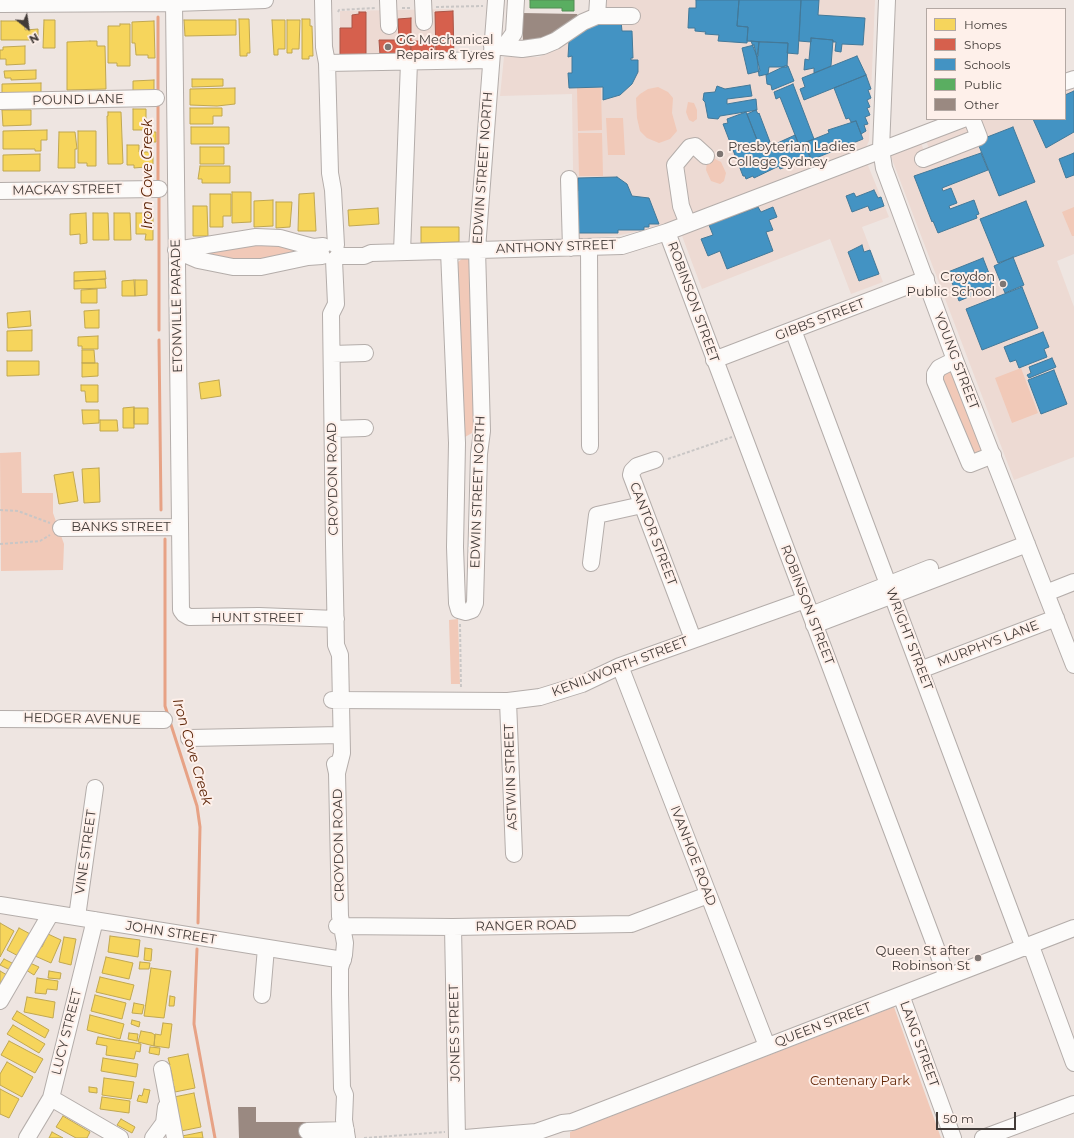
<!DOCTYPE html>
<html>
<head>
<meta charset="utf-8">
<style>
	body { margin:0 }
	#map { position:relative; width:1074px; height:1138px; overflow:hidden; background:#eee5e1; font-family:Montserrat,sans-serif }
	canvas { display:block }
	.legend { position:absolute; left:926px; top:8px; width:140px; height:112px; box-sizing:border-box; background:#fef0ea; border:1px solid #b3a8a3; margin:0; padding:5px 7px; list-style:none; font-size:12px; color:#423b38 }
	.legend li { display:flex; align-items:center; gap:8px; height:20px }
	.legend b { width:20px; border:1px solid #b3a8a3 }
	.north { position:absolute; left:8px; top:8px; width:40px; height:40px; -webkit-text-stroke:3px #fef0ea; paint-order:stroke; rotate:150deg; font-size:11px; font-weight:700; line-height:16px; text-align:center; color:#423b38 }
	.north::after { content:''; display:block; margin:auto; width:14px; height:18px; background:#423b38; clip-path:polygon(50% 0,100% 100%,50% 72%,0 100%) }
	.scale { position:absolute; left:936px; top:1112px; width:80px; height:18px; box-sizing:border-box; border:2px solid #423b38; border-top:0; padding-left:5px; font-size:12px; line-height:14px; white-space:nowrap; color:#423b38; -webkit-text-stroke:3px #fef0ea; paint-order:stroke }
</style>
</head>
<body>
<div id="map">
<canvas width="1074" height="1138"></canvas>
<ul class="legend">
<li><b style="height:11px;background:#f6d55c"></b>Homes</li>
<li><b style="height:11px;background:#d6604d"></b>Shops</li>
<li><b style="height:11px;background:#4393c3"></b>Schools</li>
<li><b style="height:11px;background:#5aae61"></b>Public</li>
<li><b style="height:11px;background:#9a8981"></b>Other</li>
</ul>
<div class="north">N</div>
<div class="scale">50 m</div>
</div>
<script>
const ctx = document.querySelector('canvas').getContext('2d');
ctx.lineJoin = 'round';
function fillPath(path, color) {
  ctx.fillStyle = color;
  ctx.fill(path, 'evenodd');
}
function shape(rows) {
  const path = new Path2D();
  for (const r of rows) {
    path.moveTo(r[0], r[1]);
    for (let i = 2; i < r.length; i += 2) path.lineTo(r[i], r[i + 1]);
  }
  return path;
}
function strokePath(path, color, width, dash) {
  ctx.strokeStyle = color;
  ctx.lineWidth = width;
  ctx.lineCap = dash ? 'butt' : 'round';
  ctx.setLineDash(dash || []);
  ctx.stroke(path);
}
function label(font, color, halo, rows, align = 'center') {
  ctx.font = font + ' Montserrat,sans-serif';
  ctx.lineWidth = 4;
  ctx.setLineDash([]);
  ctx.textBaseline = 'middle';
  ctx.strokeStyle = halo;
  ctx.fillStyle = color;
  for (const [text, x, y, turn = 0] of rows) {
    ctx.save();
    ctx.translate(x, y);
    ctx.rotate((+turn || 0) * Math.PI / 180);
    ctx.textAlign = isNaN(turn) ? turn : align;
    if (halo) ctx.strokeText(text, 0, 0);
    ctx.fillText(text, 0, 0);
    ctx.restore();
  }
}
fillPath(shape([
	[602,0,875,0,869,141,867,145,867,163,889,217,862,227,883,282,851,294,830,239,702,289,676,220,644,230,621,235,574,240,572,94,500,96,504,57,539,57,557,49],
	[453,9,454,57,340,61,340,11],
	[1074,84,1074,254,1057,261,1074,307,1074,457,1014,480,890,154,921,143,924,151,929,148,926,141,983,119,1065,119,1065,88]
]), '#eddad3');
fillPath(shape([
	[658,87,668,92,673,98,672,113,677,131,670,139,659,143,647,138,640,131,637,118,636,98,640,94,648,89],
	[577,88,601,88,602,130,578,131],
	[688,102,694,103,697,110,697,119,693,122,689,120,686,112],
	[606,118,623,118,625,155,608,155],
	[578,133,602,133,603,176,579,176],
	[713,158,721,162,726,173,724,181,720,184,711,181,706,170,707,162],
	[1074,207,1074,236,1072,236,1062,212],
	[274,242,304,252,270,263,201,256,204,250],
	[463,258,470,260,475,421,472,433,465,437,460,434,458,262],
	[954,364,990,454,971,461,936,371],
	[1021,368,1038,413,1012,423,995,378],
	[21,452,22,493,53,493,53,513,64,544,63,570,1,571,0,453],
	[458,619,460,684,451,684,449,620],
	[894,1007,941,1138,570,1138,570,1132]
]), '#f1c9b8');
const homes = shape([
	[239,19,249,19,250,53,247,53,247,56,240,56,239,19],
	[302,19,310,19,310,26,312,26,313,56,309,56,309,59,302,59,302,19],
	[44,20,55,20,55,48,43,48,44,20],
	[184,20,236,20,236,35,185,36,184,20],
	[272,20,285,20,285,49,278,49,278,55,274,55,272,20],
	[287,20,300,20,299,49,292,49,292,53,287,53,287,20],
	[1,21,25,21,25,30,38,29,38,40,1,40,1,21],
	[154,21,155,58,148,58,148,55,136,55,135,43,132,43,132,22,154,21],
	[120,24,130,24,130,66,117,66,117,63,108,63,108,26,120,26,120,24],
	[90,41,97,41,97,46,105,46,106,89,67,90,67,42,90,41],
	[25,46,25,64,6,65,6,59,0,59,0,50,3,50,3,47,25,46],
	[36,70,36,79,11,80,11,78,5,78,4,71,36,70],
	[192,79,223,79,223,86,192,87,192,79],
	[154,80,154,93,133,93,133,81,154,80],
	[41,83,41,96,2,97,2,84,41,83],
	[235,88,235,104,217,106,190,105,190,89,235,88],
	[190,108,222,108,222,116,213,116,213,124,190,124,190,108],
	[133,109,146,109,146,130,133,130,133,109],
	[2,110,31,110,31,125,3,126,2,110],
	[108,112,121,112,123,163,121,164,108,164,107,116,108,116,108,112],
	[191,127,229,127,229,144,191,144,191,127],
	[47,130,47,140,41,140,41,151,35,151,35,149,3,149,3,131,47,130],
	[78,131,96,131,96,166,87,166,87,163,78,163,78,131],
	[59,132,75,132,77,149,75,149,75,168,58,168,59,132],
	[146,132,156,132,156,142,146,142,146,132],
	[127,145,139,145,139,152,153,152,153,164,146,165,146,167,134,168,134,165,127,165,127,145],
	[200,147,224,147,224,164,200,164,200,147],
	[40,154,40,171,3,171,3,155,40,154],
	[200,166,230,166,230,183,202,183,202,179,198,179,200,166],
	[232,192,251,192,251,222,232,223,232,192],
	[314,193,316,231,298,231,299,194,314,193],
	[210,194,231,194,231,216,223,216,223,227,210,227,210,194],
	[273,200,273,226,254,227,254,201,273,200],
	[276,202,292,202,290,227,276,228,276,202],
	[193,206,207,206,208,236,193,236,193,206],
	[378,208,379,224,349,226,348,210,378,208],
	[86,213,87,243,80,244,80,234,70,235,70,214,86,213],
	[93,213,108,213,109,240,93,240,93,213],
	[114,213,130,213,131,240,114,240,114,213],
	[136,213,153,213,153,240,145,240,146,234,136,234,136,213],
	[421,227,459,227,459,242,421,243,421,227],
	[105,271,106,279,74,281,74,272,105,271],
	[105,279,106,288,74,289,74,281,105,279],
	[134,280,135,296,122,296,122,281,134,280],
	[135,280,147,280,147,295,135,296,135,280],
	[97,289,97,303,81,303,81,290,97,289],
	[99,310,99,328,85,328,84,311,99,310],
	[30,311,31,326,8,328,7,313,30,311],
	[32,330,32,351,7,351,7,331,32,330],
	[98,336,98,349,82,349,82,346,78,346,78,337,98,336],
	[82,350,94,350,95,363,82,363,82,350],
	[7,361,39,361,39,375,7,376,7,361],
	[82,363,98,363,98,376,82,377,82,363],
	[219,380,221,396,201,399,199,383,219,380],
	[81,385,98,385,98,402,86,402,85,391,81,391,81,385],
	[134,407,134,428,123,428,123,408,134,407],
	[134,408,148,408,148,424,134,424,134,408],
	[82,410,99,410,99,423,83,424,82,410],
	[100,420,117,420,118,431,100,431,100,420],
	[99,468,100,502,84,503,82,469,99,468],
	[73,472,78,501,59,504,54,475,73,472],
	[0,923,14,931,0,957,0,923],
	[19,928,34,936,22,958,7,950,19,928],
	[48,934,61,940,51,963,35,956,39,946,42,947,48,934],
	[110,936,140,940,138,957,108,952,110,936],
	[64,937,76,939,71,965,59,962,64,937],
	[145,948,152,949,151,961,144,960,145,948],
	[106,957,133,963,129,979,102,973,106,957],
	[4,959,14,964,10,970,0,965,4,959],
	[140,962,150,963,149,969,139,969,140,962],
	[30,963,39,967,34,975,26,970,30,963],
	[151,968,171,971,164,1018,144,1016,151,968],
	[0,971,7,975,0,988,0,971],
	[49,971,61,973,60,979,48,978,49,971],
	[100,977,134,985,130,1000,96,992,100,977],
	[37,978,58,981,57,990,47,989,46,994,35,993,37,978],
	[95,995,126,1003,122,1019,91,1011,95,995],
	[170,996,175,997,174,1006,169,1006,170,996],
	[27,997,55,1002,53,1018,24,1012,27,997],
	[134,1003,144,1005,142,1014,132,1013,134,1003],
	[17,1011,49,1030,45,1038,12,1019,17,1011],
	[90,1015,124,1024,120,1039,87,1030,90,1015],
	[132,1020,140,1022,139,1027,131,1024,132,1020],
	[163,1023,172,1024,169,1048,154,1046,155,1034,161,1035,163,1023],
	[13,1025,45,1044,39,1053,7,1034,13,1025],
	[141,1031,152,1033,155,1035,154,1046,138,1042,141,1031],
	[129,1033,138,1034,137,1041,128,1039,129,1033],
	[98,1037,141,1044,140,1052,136,1051,134,1059,106,1055,107,1046,96,1044,98,1037],
	[9,1041,43,1059,35,1073,1,1055,9,1041],
	[150,1047,160,1048,159,1055,149,1053,150,1047],
	[188,1054,195,1088,175,1092,174,1086,171,1087,170,1082,173,1081,171,1070,167,1071,166,1066,170,1065,168,1058,188,1054],
	[103,1058,138,1064,136,1077,101,1071,103,1058],
	[7,1062,33,1077,22,1097,0,1085,0,1074,7,1062],
	[104,1078,134,1082,131,1099,102,1095,104,1078],
	[89,1087,97,1088,97,1093,89,1092,89,1087],
	[0,1089,19,1099,9,1118,0,1114,0,1089],
	[144,1089,150,1090,147,1103,137,1101,139,1095,142,1096,144,1089],
	[194,1093,201,1127,181,1131,174,1097,194,1093],
	[102,1097,130,1101,129,1113,100,1109,102,1097],
	[63,1116,90,1132,87,1138,76,1138,56,1127,63,1116],
	[121,1119,135,1127,132,1133,117,1125,121,1119],
	[52,1132,63,1138,49,1138,52,1132],
	[202,1132,203,1138,183,1138,182,1136,202,1132]
]);
fillPath(homes, '#f6d55c');
strokePath(homes, '#c0a751', 1);
const shops = shape([
	[453,11,454,59,436,59,435,12,453,11],
	[359,12,366,12,366,60,340,60,340,28,352,28,352,15,359,14,359,12],
	[411,18,411,55,380,55,379,40,399,40,398,19,411,18],
	[410,41,434,41,434,58,411,59,410,41]
]);
fillPath(shops, '#d6604d');
strokePath(shops, '#aa5547', 1);
const schools = shape([
	[696,0,739,0,737,26,748,27,747,43,718,41,719,35,705,34,706,32,695,31,695,28,688,28,689,8,696,8,696,0],
	[739,0,801,0,798,54,787,53,788,43,747,41,748,27,737,26,739,0],
	[801,0,819,0,818,15,865,18,863,45,842,44,841,52,835,51,836,42,833,42,833,40,811,38,811,42,799,41,801,0],
	[621,21,622,31,632,31,633,58,631,58,631,60,638,60,638,72,632,84,620,95,603,100,603,87,569,88,568,73,572,73,572,56,568,57,569,41,588,25,621,21],
	[811,38,833,40,831,66,814,73,814,68,804,70,805,59,809,60,811,38],
	[751,41,759,42,758,56,757,57,751,41],
	[759,42,788,43,787,67,769,67,768,74,759,76,757,57,759,42],
	[754,45,760,71,748,74,742,48,754,45],
	[857,56,866,75,804,100,800,89,805,87,802,78,857,56],
	[785,66,788,66,794,81,772,90,771,85,767,84,766,75,785,66],
	[866,75,871,89,868,90,871,98,867,100,870,107,867,108,870,115,865,117,868,124,864,125,866,131,861,134,856,121,851,122,849,118,846,119,834,88,866,75],
	[793,84,814,139,799,145,780,97,776,99,774,92,793,84],
	[750,85,752,96,727,99,727,104,756,99,757,110,720,116,718,119,708,118,705,102,703,100,704,93,715,92,717,86,725,89,750,85],
	[1074,91,1074,132,1046,148,1033,119,1065,119,1065,95,1074,91],
	[756,110,758,114,759,113,770,142,762,145,762,144,759,145,747,114,756,110],
	[746,112,759,145,770,142,771,146,795,135,799,145,804,143,811,158,780,169,779,166,754,178,753,176,746,179,745,176,743,176,723,124,728,123,727,119,746,112],
	[856,121,863,139,811,160,804,143,829,133,828,130,856,121],
	[1013,127,1035,182,999,196,977,141,1013,127],
	[981,153,988,170,942,188,943,191,951,188,957,203,949,206,950,209,974,200,979,214,976,215,977,218,938,233,933,221,932,222,914,176,981,153],
	[1074,153,1074,175,1066,178,1059,159,1074,153],
	[617,177,627,184,632,196,649,198,659,224,649,224,649,227,644,227,644,230,618,230,618,233,575,233,575,191,578,191,578,178,617,177],
	[874,190,878,198,881,197,884,206,870,211,868,206,852,212,846,196,854,193,856,197,874,190],
	[1026,201,1044,246,998,263,980,219,1026,201],
	[758,207,761,212,773,207,777,217,769,220,773,230,766,232,773,251,727,269,720,251,708,256,701,239,713,235,709,225,758,207],
	[862,245,864,252,870,250,879,274,859,281,848,252,862,245],
	[1013,257,1024,285,1005,293,994,266,1013,257],
	[983,258,994,286,959,301,948,272,983,258],
	[1022,287,1038,328,982,350,966,309,1022,287],
	[1043,332,1049,347,1044,349,1047,357,1019,368,1016,360,1010,362,1004,347,1043,332],
	[1052,358,1056,367,1029,378,1027,375,1031,373,1029,367,1052,358],
	[1054,370,1067,404,1041,414,1028,380,1054,370]
]);
fillPath(schools, '#4393c3');
strokePath(schools, '#437999', 1);
const public = shape([
	[530,0,574,0,574,11,562,11,562,8,530,8,530,0]
]);
fillPath(public, '#5aae61');
strokePath(public, '#538c55', 1);
strokePath(shape([
	[158,17,158,93],
	[158,103,158,185],
	[159,195,159,330],
	[159,340,161,510],
	[165,539,165,706,197,806,200,827,198,923],
	[197,949,194,1024,215,1138]
]), '#e7a285', 3);
fillPath(shape([
	[522,13,577,14,578,17,542,42,523,42],
	[238,1107,256,1107,256,1122,306,1122,306,1136,315,1138,239,1138]
]), '#9a8981');
const minor = shape([
	[323,0,324,47,327,63,330,173,333,190,336,245],
	[388,0,389,26],
	[423,0,424,22],
	[887,0,881,149,884,168,955,360,1074,665],
	[174,3,181,610,184,614,189,617,259,616,336,619],
	[0,4,174,3,265,0],
	[597,16,598,0],
	[492,46,522,49,543,46,555,41,583,22,597,16,632,16],
	[504,47,514,33,516,0],
	[327,63,491,60],
	[1065,82,1074,79],
	[0,101,156,98],
	[923,159,979,137,972,119],
	[569,179,571,248],
	[0,191,159,189],
	[688,224,681,206,675,165,690,147,695,146,706,156],
	[667,232,947,977],
	[589,248,590,446],
	[176,250,256,237,280,238,313,247,323,246],
	[177,251,198,260,233,267,261,267,308,257,322,256],
	[449,251,457,443,455,547,457,603,459,610,466,612,472,610,475,603,479,454,482,431,477,249,496,0],
	[402,252,409,62],
	[338,256,364,256,371,253,622,246,667,232,963,119],
	[334,260,336,304,331,314,334,544,336,645,340,655,342,753,337,773],
	[793,330,1024,948],
	[332,354,365,353],
	[714,360,926,279],
	[955,360,939,368,935,374,935,381,970,464,993,455],
	[333,429,365,428],
	[655,460,637,466,632,471,631,475,693,639],
	[61,528,180,527],
	[591,563,597,515,642,505],
	[1046,593,1074,582],
	[811,615,930,568],
	[814,625,1027,544],
	[620,666,767,1046],
	[920,670,1056,618],
	[332,700,508,701,540,697,582,684,620,666,805,600],
	[508,701,514,854],
	[0,719,164,720],
	[189,738,341,735],
	[335,764,337,773,340,916,345,943,344,955,340,968,340,994,342,1088,345,1095,344,1120,347,1138],
	[0,905,343,960],
	[77,917,95,788],
	[337,926,453,927,631,924,708,895],
	[453,927,457,1138],
	[1031,946,1074,1063],
	[262,995,266,948],
	[901,995,953,1138],
	[0,1001,51,913],
	[162,1069,175,1138],
	[51,1098,120,1138],
	[307,1131,346,1130],
	[27,1138,51,1098,95,920],
	[153,1138,164,1123,166,1107],
	[465,1138,536,1132,562,1123,572,1122,1074,928],
	[983,1138,1074,1104]
]);
strokePath(minor, '#b4adaa', 18);
strokePath(shape([
	[436,7,483,6],
	[402,8,411,8],
	[338,12,339,10,375,8],
	[668,459,732,437],
	[0,510,18,511,50,523],
	[0,544,40,541,50,535],
	[460,624,461,688],
	[364,1138,445,1132]
]), '#c9c6c5', 2, [3, 2]);
strokePath(minor, '#fcfbfa', 16);
for (const [x, y, r, color] of [
	[388,47,4,"#7e7673"],
	[720,154,4,"#7e7673"],
	[1003,284,4,"#7e7673"],
	[978,958,4,"#7e7673"]
]) {
  const dot = new Path2D();
  dot.arc(x, y, r, 0, 2 * Math.PI);
  ctx.fillStyle = color;
  ctx.fill(dot);
  strokePath(dot, '#fef0ea', 1.5);
}
label('13px', '#423b38', '#fef0ea', [
	["GC Mechanical",396,40],
	["Repairs & Tyres",396,55],
	["Presbyterian Ladies",728,147],
	["College Sydney",728,162],
	["Croydon",995,277,"right"],
	["Public School",995,292,"right"],
	["Queen St after",970,951,"right"],
	["Robinson St",970,966,"right"]
], 'left');
label('13px', '#423b38', '#fef0ea', [
	["POUND LANE",78,100,-1],
	["EDWIN STREET NORTH",483,168,-86],
	["MACKAY STREET",67,190,-1],
	["ANTHONY STREET",556,247,-2],
	["ROBINSON STREET",693,302,70],
	["ETONVILLE PARADE",177,306,-91],
	["GIBBS STREET",820,320,-21],
	["YOUNG STREET",956,361,69],
	["CROYDON ROAD",333,479,-91],
	["EDWIN STREET NORTH",478,492,-88],
	["BANKS STREET",121,527],
	["CANTOR STREET",653,534,69],
	["ROBINSON STREET",807,605,69],
	["HUNT STREET",257,618],
	["WRIGHT STREET",909,639,69],
	["MURPHYS LANE",988,644,-21],
	["KENILWORTH STREET",620,667,-21],
	["HEDGER AVENUE",82,719,1],
	["ASTWIN STREET",511,777,-92],
	["CROYDON ROAD",339,845,-91],
	["VINE STREET",86,852,-82],
	["IVANHOE ROAD",693,856,69],
	["RANGER ROAD",526,926,-1],
	["JOHN STREET",171,933,9],
	["QUEEN STREET",823,1025,-21],
	["LUCY STREET",67,1032,-76],
	["JONES STREET",455,1033,-91],
	["LANG STREET",919,1044,70]
]);
label('13px', '#642809', '#fef0ea', [
	["Centenary Park",860,1081]
]);
label('italic 14px', '#591f00', '#fef0ea', [
	["Iron Cove Creek",148,174,-90],
	["Iron Cove Creek",192,752,74]
]);
</script>
</body>
</html>
